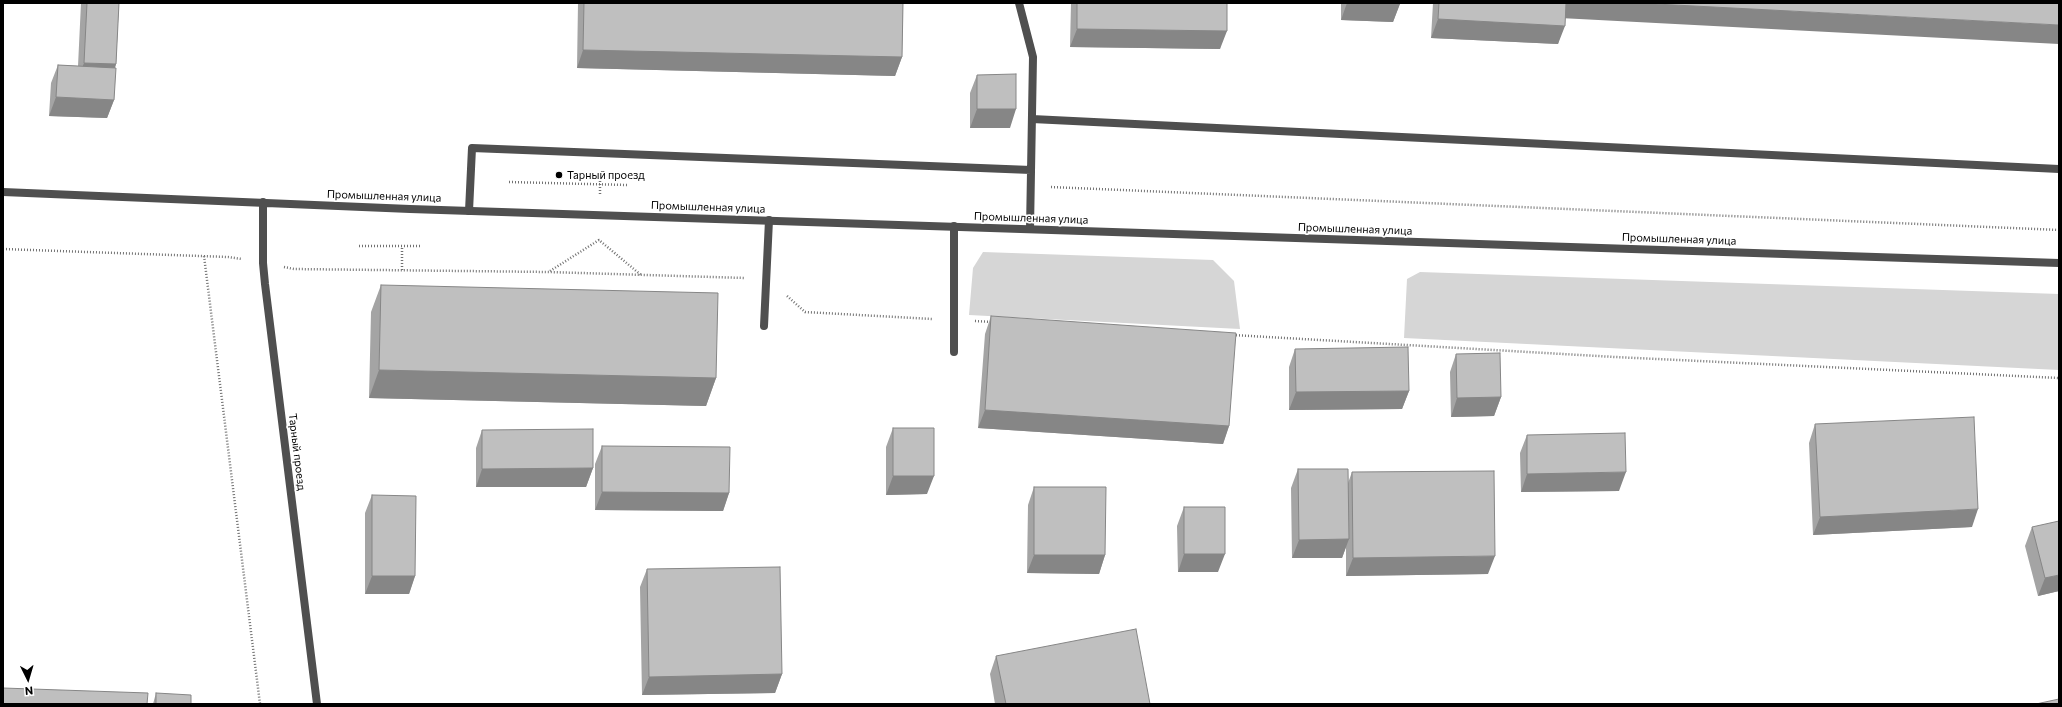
<!DOCTYPE html>
<html>
<head>
<meta charset="utf-8">
<style>
	body { margin:0 }
	#map { position:relative; width:2062px; height:707px; overflow:hidden; background:#fff; font-family:Commissioner,sans-serif }
	canvas { display:block }
	.frame { position:absolute; inset:0; border:4px solid #000; pointer-events:none }
	.north { position:absolute; left:8px; top:659px; width:40px; height:40px; -webkit-text-stroke:3px #fff; paint-order:stroke; rotate:175deg; font-size:11px; font-weight:700; line-height:16px; text-align:center; color:#000 }
	.north::after { content:''; display:block; margin:auto; width:14px; height:18px; background:#000; clip-path:polygon(50% 0,100% 100%,50% 72%,0 100%) }
</style>
</head>
<body>
<div id="map">
<canvas width="2062" height="707"></canvas>
<div class="frame"></div>
<div class="north">N</div>
</div>
<script>
const ctx = document.querySelector('canvas').getContext('2d');
ctx.lineJoin = 'round';
function fillPath(path, color) {
  ctx.fillStyle = color;
  ctx.fill(path, 'evenodd');
}
function shape(rows) {
  const path = new Path2D();
  for (const r of rows) {
    path.moveTo(r[0], r[1]);
    for (let i = 2; i < r.length; i += 2) path.lineTo(r[i], r[i + 1]);
  }
  return path;
}
function strokePath(path, color, width, dash) {
  ctx.strokeStyle = color;
  ctx.lineWidth = width;
  ctx.lineCap = dash ? 'butt' : 'round';
  ctx.setLineDash(dash || []);
  ctx.stroke(path);
}
function label(font, color, halo, rows, align = 'center') {
  ctx.font = font + ' Commissioner,sans-serif';
  ctx.lineWidth = 3.5;
  ctx.setLineDash([]);
  ctx.textBaseline = 'middle';
  ctx.strokeStyle = halo;
  ctx.fillStyle = color;
  for (const [text, x, y, turn = 0] of rows) {
    ctx.save();
    ctx.translate(x, y);
    ctx.rotate((+turn || 0) * Math.PI / 180);
    ctx.textAlign = isNaN(turn) ? turn : align;
    if (halo) ctx.strokeText(text, 0, 0);
    ctx.fillText(text, 0, 0);
    ctx.restore();
  }
}
fillPath(shape([
	[983,252,1213,260,1234,281,1240,329,969,315,973,268],
	[1420,272,2059,294,2059,370,1404,338,1407,279]
]), '#d6d6d6');
strokePath(shape([
	[509,182,627,185],
	[1051,187,2059,230],
	[600,194,600,173],
	[359,246,422,246],
	[3,249,228,257,242,259],
	[204,256,260,704],
	[284,267,294,269,548,272,745,278],
	[402,270,402,246],
	[550,271,599,240,641,275],
	[787,296,805,312,932,319],
	[975,321,992,322],
	[1233,335,1615,357,2059,378]
]), '#717171', 2.5, [1, 2]);
strokePath(shape([
	[1019,3,1033,57,1030,229],
	[1032,119,2059,169],
	[469,211,472,148,1031,170],
	[764,326,769,220],
	[954,352,954,226]
]), '#4f4f4f', 8);
strokePath(shape([
	[3,192,410,209,2059,263],
	[263,202,263,263,265,284,317,704]
]), '#4f4f4f', 8);
fillPath(shape([
	[81,3,119,3,116,64,115,68,114,100,107,118,49,116,51,83,58,65,78,66],
	[578,3,903,3,902,57,895,76,577,68],
	[1071,3,1227,3,1220,49,1070,47],
	[1341,3,1400,3,1393,22,1341,20],
	[1433,3,2059,3,1565,18,1558,44,1431,38],
	[977,75,1010,128,970,128,970,93],
	[381,285,716,378,706,406,369,398,371,312],
	[991,316,1229,426,1223,444,978,428,985,334],
	[1295,349,1409,391,1402,409,1289,410,1289,367],
	[1456,354,1501,397,1494,416,1451,417,1450,372],
	[1815,424,1972,527,1813,535,1809,443],
	[893,428,927,494,886,495,886,447],
	[482,430,593,468,586,487,476,487,476,448],
	[1527,435,1619,491,1521,492,1520,453],
	[602,446,729,493,723,511,595,510,595,464],
	[1298,469,1348,483,1352,472,1488,574,1346,576,1346,547,1342,558,1292,558,1291,488],
	[1034,487,1105,555,1099,574,1027,573,1028,505],
	[372,495,415,576,409,594,365,594,365,513],
	[1184,507,1218,572,1178,572,1177,526],
	[2032,527,2059,591,2038,596,2025,546],
	[647,569,782,674,775,693,642,695,640,587],
	[996,656,1150,704,995,704,990,674],
	[156,693,191,704,153,704]
]), '#a4a4a4');
fillPath(shape([
	[1347,3,1375,3,1400,4,1393,22,1341,20],
	[1565,3,1636,3,2059,25,2059,44,1560,18],
	[1438,19,1565,26,1558,44,1431,38],
	[1077,29,1227,31,1220,49,1070,47],
	[583,50,902,57,895,76,577,68],
	[84,63,116,64,110,83,77,81],
	[56,97,114,100,107,118,49,116],
	[977,109,1016,109,1010,128,970,128],
	[379,370,716,378,706,406,369,398],
	[1409,391,1402,409,1289,410,1296,392],
	[1501,397,1494,416,1451,417,1457,398],
	[985,410,1229,426,1223,444,978,428],
	[593,468,586,487,476,487,482,469],
	[1626,472,1619,491,1521,492,1527,474],
	[893,476,934,476,927,494,886,495],
	[602,492,729,493,723,511,595,510],
	[1978,509,1972,527,1813,535,1820,517],
	[1349,539,1342,558,1292,558,1299,540],
	[1184,554,1225,554,1218,572,1178,572],
	[1034,555,1105,555,1099,574,1027,573],
	[1495,556,1488,574,1346,576,1353,558],
	[2059,575,2059,591,2038,596,2045,578],
	[372,576,415,576,409,594,365,594],
	[782,674,775,693,642,695,649,677]
]), '#868686');
const building = shape([
	[87,3,119,3,116,64,84,63,87,3],
	[584,3,903,3,902,57,583,50,584,3],
	[1077,3,1227,3,1227,31,1077,29,1077,3],
	[1375,3,1400,3,1400,4,1375,3],
	[1439,3,1566,3,1565,26,1438,19,1439,3],
	[1636,3,2059,3,2059,25,1636,3],
	[58,65,116,68,114,100,56,97,58,65],
	[1016,74,1016,109,977,109,977,75,1016,74],
	[381,285,718,293,716,378,379,370,381,285],
	[991,316,1236,333,1229,426,985,410,991,316],
	[1408,347,1409,391,1296,392,1295,349,1408,347],
	[1500,353,1501,397,1457,398,1456,354,1500,353],
	[1974,417,1978,509,1820,517,1815,424,1974,417],
	[893,428,934,428,934,476,893,476,893,428],
	[593,429,593,468,482,469,482,430,593,429],
	[1625,433,1626,472,1527,474,1527,435,1625,433],
	[602,446,730,447,729,493,602,492,602,446],
	[1298,469,1348,469,1349,539,1299,540,1298,469],
	[1494,471,1495,556,1353,558,1352,472,1494,471],
	[1034,487,1106,487,1105,555,1034,555,1034,487],
	[372,495,416,496,415,576,372,576,372,495],
	[1184,507,1225,507,1225,554,1184,554,1184,507],
	[2059,521,2059,575,2045,578,2032,527,2059,521],
	[780,567,782,674,649,677,647,569,780,567],
	[1136,629,1150,704,1006,704,996,656,1136,629],
	[3,688,148,693,147,704,3,704,3,688],
	[156,693,191,695,191,704,156,704,156,693],
	[2059,699,2059,704,2036,704,2059,699]
]);
fillPath(building, '#bfbfbf');
strokePath(building, '#868686', 1);
for (const [x, y, r, color] of [
	[559,175,4,"#000"]
]) {
  const dot = new Path2D();
  dot.arc(x, y, r, 0, 2 * Math.PI);
  ctx.fillStyle = color;
  ctx.fill(dot);
  strokePath(dot, '#fff', 1.5);
}
label('11px', '#000', '#fff', [
	["Тарный проезд",567,175]
], 'left');
label('11px', '#000', '#fff', [
	["Промышленная улица",384,196,2],
	["Промышленная улица",708,207,2],
	["Промышленная улица",1031,218,2],
	["Промышленная улица",1355,229,2],
	["Промышленная улица",1679,239,2],
	["Тарный проезд",297,452,83]
]);
</script>
</body>
</html>
